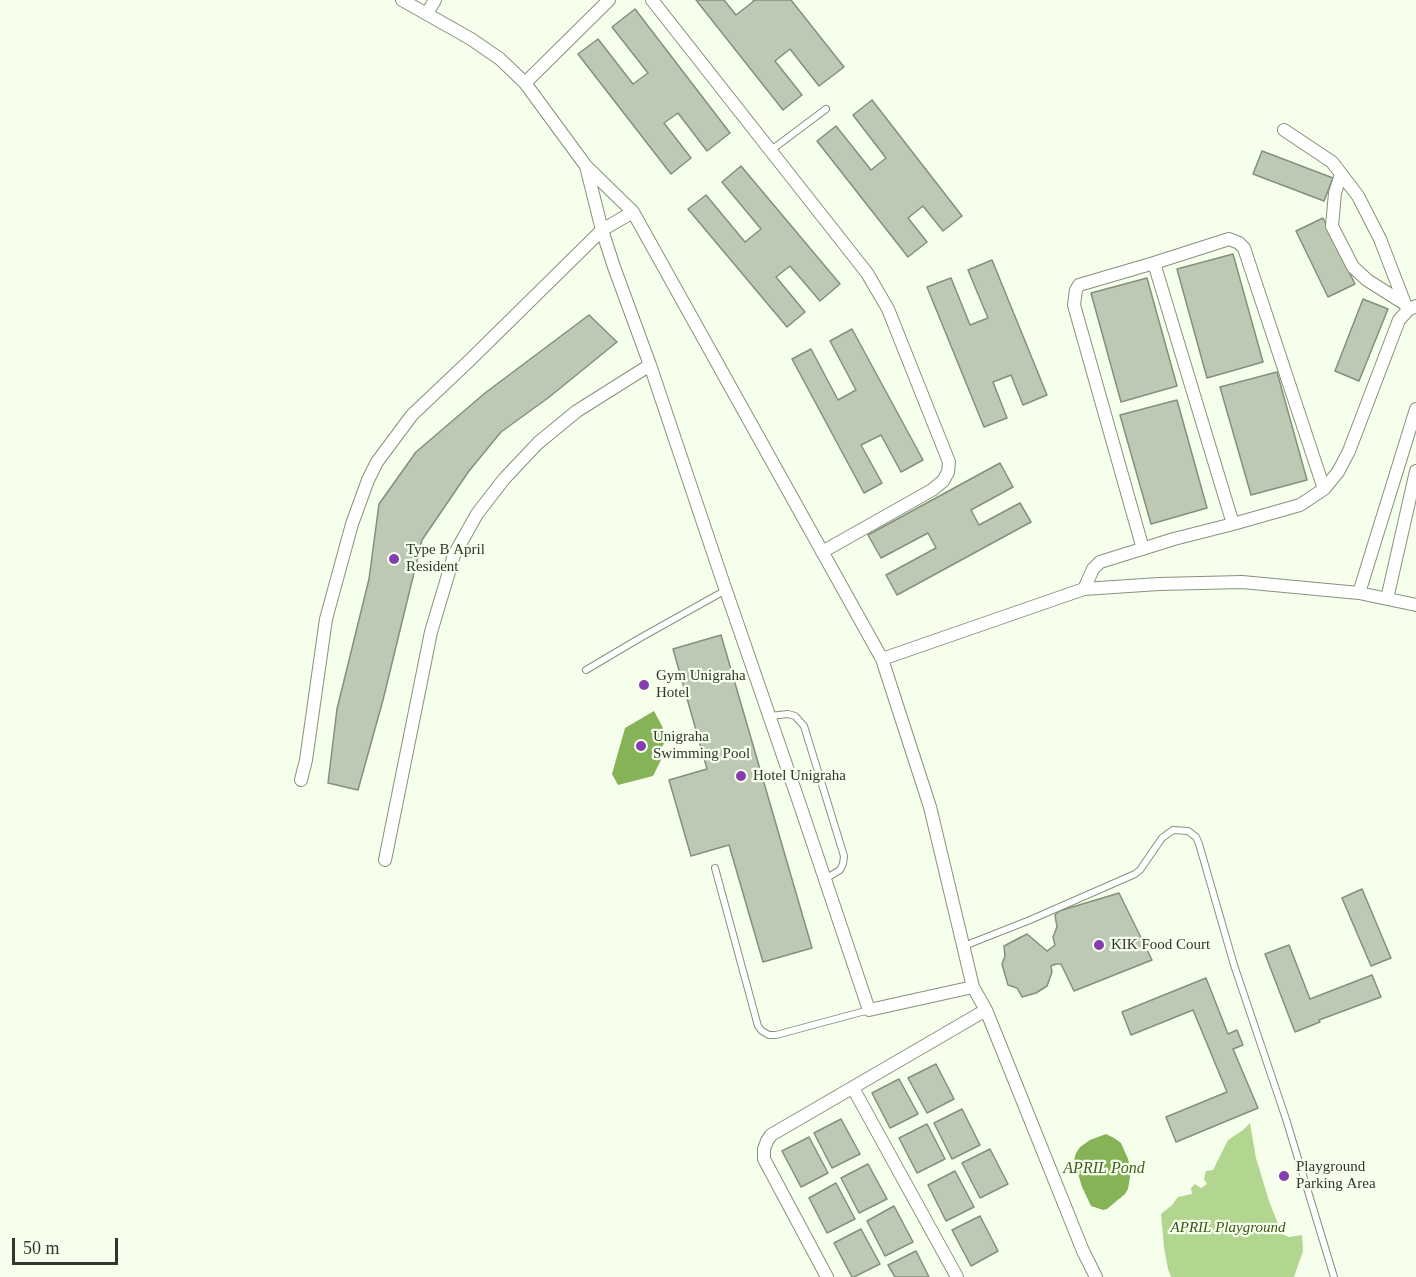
<!DOCTYPE html>
<html>
<head>
<meta charset="utf-8">
<style>
	body { margin:0 }
	#map { position:relative; width:1416px; height:1277px; overflow:hidden; background:#f5ffec; font-family:Georgia,serif }
	canvas { display:block }
	.scale { position:absolute; left:12px; top:1238px; width:106px; height:27px; box-sizing:border-box; border:3px solid #32372e; border-top:0; padding-left:8px; font-size:18px; line-height:21px; white-space:nowrap; color:#32372e; -webkit-text-stroke:4px #f5ffec; paint-order:stroke }
</style>
</head>
<body>
<div id="map">
<canvas width="1416" height="1277"></canvas>
<div class="scale">50 m</div>
</div>
<script>
const ctx = document.querySelector('canvas').getContext('2d');
ctx.lineJoin = 'round';
function fillPath(path, color) {
  ctx.fillStyle = color;
  ctx.fill(path, 'evenodd');
}
function shape(rows) {
  const path = new Path2D();
  for (const r of rows) {
    path.moveTo(r[0], r[1]);
    for (let i = 2; i < r.length; i += 2) path.lineTo(r[i], r[i + 1]);
  }
  return path;
}
function strokePath(path, color, width, dash) {
  ctx.strokeStyle = color;
  ctx.lineWidth = width;
  ctx.lineCap = dash ? 'butt' : 'round';
  ctx.setLineDash(dash || []);
  ctx.stroke(path);
}
function label(font, color, halo, rows, align = 'center') {
  ctx.font = font + ' Georgia,serif';
  ctx.lineWidth = 4.5;
  ctx.setLineDash([]);
  ctx.textBaseline = 'middle';
  ctx.strokeStyle = halo;
  ctx.fillStyle = color;
  for (const [text, x, y, turn = 0] of rows) {
    ctx.save();
    ctx.translate(x, y);
    ctx.rotate((+turn || 0) * Math.PI / 180);
    ctx.textAlign = isNaN(turn) ? turn : align;
    if (halo) ctx.strokeText(text, 0, 0);
    ctx.fillText(text, 0, 0);
    ctx.restore();
  }
}
fillPath(shape([
	[1250,1123,1256,1158,1269,1201,1282,1234,1289,1237,1302,1235,1303,1251,1294,1277,1171,1277,1168,1269,1164,1247,1161,1214,1172,1205,1178,1197,1192,1194,1191,1188,1195,1184,1201,1188,1207,1184,1204,1179,1206,1171,1213,1170,1228,1140,1243,1130]
]), '#b2d68f');
fillPath(shape([
	[654,711,662,726,667,739,658,753,661,760,653,776,618,785,612,774,625,728],
	[1106,1134,1114,1138,1121,1143,1128,1159,1131,1171,1128,1189,1125,1194,1107,1209,1103,1210,1091,1206,1082,1187,1074,1160,1076,1153,1080,1147,1090,1140]
]), '#87b358');
const building = shape([
	[696,0,724,0,736,15,754,1,753,0,791,0,844,67,819,86,790,49,775,61,802,95,783,110,696,0],
	[635,9,730,133,707,151,678,113,664,123,691,158,671,174,578,54,598,39,633,84,648,73,612,27,635,9],
	[872,100,962,216,943,231,923,206,908,218,927,242,908,257,817,141,836,126,871,170,886,158,853,115,872,100],
	[1262,151,1333,178,1324,201,1253,174,1262,151],
	[741,166,840,284,820,301,790,266,776,277,805,312,787,327,688,209,706,195,745,242,761,229,722,182,741,166],
	[1323,218,1355,284,1328,297,1296,231,1323,218],
	[1233,254,1263,362,1207,378,1177,269,1233,254],
	[992,260,1047,395,1023,405,1011,375,993,382,1007,418,984,427,927,287,951,278,970,325,988,318,968,270,992,260],
	[1147,278,1177,386,1121,402,1091,293,1147,278],
	[1363,299,1388,309,1359,381,1335,371,1363,299],
	[589,315,617,342,548,398,501,432,469,471,422,540,383,700,358,790,328,783,337,709,369,579,379,504,416,452,485,393,589,315],
	[852,329,923,460,901,472,881,435,861,445,882,483,864,493,792,359,811,349,838,400,856,390,830,341,852,329],
	[1277,372,1307,480,1251,495,1220,387,1277,372],
	[1177,400,1207,508,1151,524,1120,415,1177,400],
	[1000,463,1013,487,971,510,979,525,1020,503,1031,522,897,595,886,575,936,548,928,533,881,558,868,535,1000,463],
	[721,635,812,948,763,962,729,845,691,856,669,780,707,769,673,649,721,635],
	[1362,889,1391,958,1371,966,1342,898,1362,889],
	[1119,893,1152,960,1074,991,1061,964,1056,964,1051,966,1052,972,1047,986,1036,993,1022,997,1017,988,1008,985,1002,964,1005,956,1004,946,1027,934,1047,951,1055,945,1053,937,1057,927,1055,915,1059,911,1119,893],
	[1289,945,1310,999,1372,975,1381,997,1319,1020,1320,1022,1295,1032,1265,954,1289,945],
	[1206,978,1228,1034,1237,1030,1243,1045,1233,1049,1258,1108,1176,1142,1166,1117,1227,1092,1193,1010,1131,1035,1122,1012,1206,978],
	[936,1064,954,1099,927,1113,908,1078,936,1064],
	[899,1079,918,1114,890,1128,872,1093,899,1079],
	[962,1109,980,1145,952,1159,934,1123,962,1109],
	[841,1119,860,1154,832,1168,814,1133,841,1119],
	[927,1124,945,1159,917,1173,899,1138,927,1124],
	[809,1137,828,1173,801,1187,782,1151,809,1137],
	[990,1149,1008,1184,980,1198,962,1163,990,1149],
	[868,1164,887,1199,859,1213,841,1178,868,1164],
	[955,1171,974,1207,946,1221,928,1185,955,1171],
	[836,1183,855,1219,827,1233,809,1198,836,1183],
	[894,1206,913,1242,885,1256,867,1221,894,1206],
	[980,1216,998,1251,971,1266,952,1230,980,1216],
	[861,1229,880,1264,854,1277,852,1277,834,1243,861,1229],
	[916,1251,929,1277,895,1277,888,1265,916,1251]
]);
fillPath(building, '#bdc9b3');
strokePath(building, '#84907b', 1.5);
const service = shape([
	[770,151,826,109],
	[586,670,640,638,726,590],
	[770,716,788,714,795,716,804,726,844,856,843,864,840,870,825,879],
	[715,868,758,1026,762,1031,769,1035,776,1035,869,1010],
	[964,946,1030,920,1135,874,1140,870,1162,838,1173,830,1188,831,1196,837,1199,844,1234,965,1286,1119,1334,1277]
]);
const minor = shape([
	[402,0,471,39,500,59,525,83,586,166,633,212,882,659,930,807,973,987,986,1010,1003,1052,1083,1251,1096,1277],
	[652,0,867,273,888,309,949,462,948,472,943,481,932,490,822,552],
	[427,13,435,0],
	[525,83,609,0],
	[1284,130,1332,162,1358,196,1380,239,1405,304,1408,310],
	[586,166,602,230,614,267,650,365,722,579,800,805,869,1010,973,987],
	[1341,174,1335,193,1332,226,1353,267,1367,280,1405,304],
	[1154,263,1233,524],
	[1143,549,1074,305,1076,290,1079,285,1154,263,1229,239,1239,243,1244,248,1324,489],
	[1084,589,1093,569,1100,562,1174,539,1233,524,1300,505,1324,489,1338,472,1349,451,1399,320,1408,310,1416,306],
	[1359,593,1416,409],
	[1387,599,1416,471],
	[882,659,1084,589,1159,584,1242,582,1359,593,1416,605],
	[301,780,306,760,326,619,352,524,368,480,377,462,412,415,470,360,602,230,633,212],
	[385,860,431,632,454,555,477,514,504,479,538,443,577,411,650,365],
	[853,1088,957,1277],
	[827,1277,764,1159,764,1149,767,1141,771,1135,986,1010]
]);
strokePath(service, '#87927d', 8);
strokePath(minor, '#87927d', 14);
strokePath(service, '#fff', 6);
strokePath(minor, '#fff', 12);
for (const [x, y, r, color] of [
	[394,559,6,"#853db0"],
	[644,685,6,"#853db0"],
	[641,746,6,"#853db0"],
	[741,776,6,"#853db0"],
	[1099,945,6,"#853db0"],
	[1284,1176,6,"#853db0"]
]) {
  const dot = new Path2D();
  dot.arc(x, y, r, 0, 2 * Math.PI);
  ctx.fillStyle = color;
  ctx.fill(dot);
  strokePath(dot, '#f5ffec', 2);
}
label('15px', '#32372e', '#f5ffec', [
	["Type B April",406,550],
	["Resident",406,567],
	["Gym Unigraha",656,676],
	["Hotel",656,693],
	["Unigraha",653,737],
	["Swimming Pool",653,754],
	["Hotel Unigraha",753,776],
	["KIK Food Court",1111,945],
	["Playground",1296,1167],
	["Parking Area",1296,1184]
], 'left');
label('italic 15px', '#3a5617', '#f5ffec', [
	["APRIL Playground",1228,1228]
]);
label('italic 16px', '#405c1e', '#f5ffec', [
	["APRIL Pond",1104,1169]
]);
</script>
</body>
</html>
